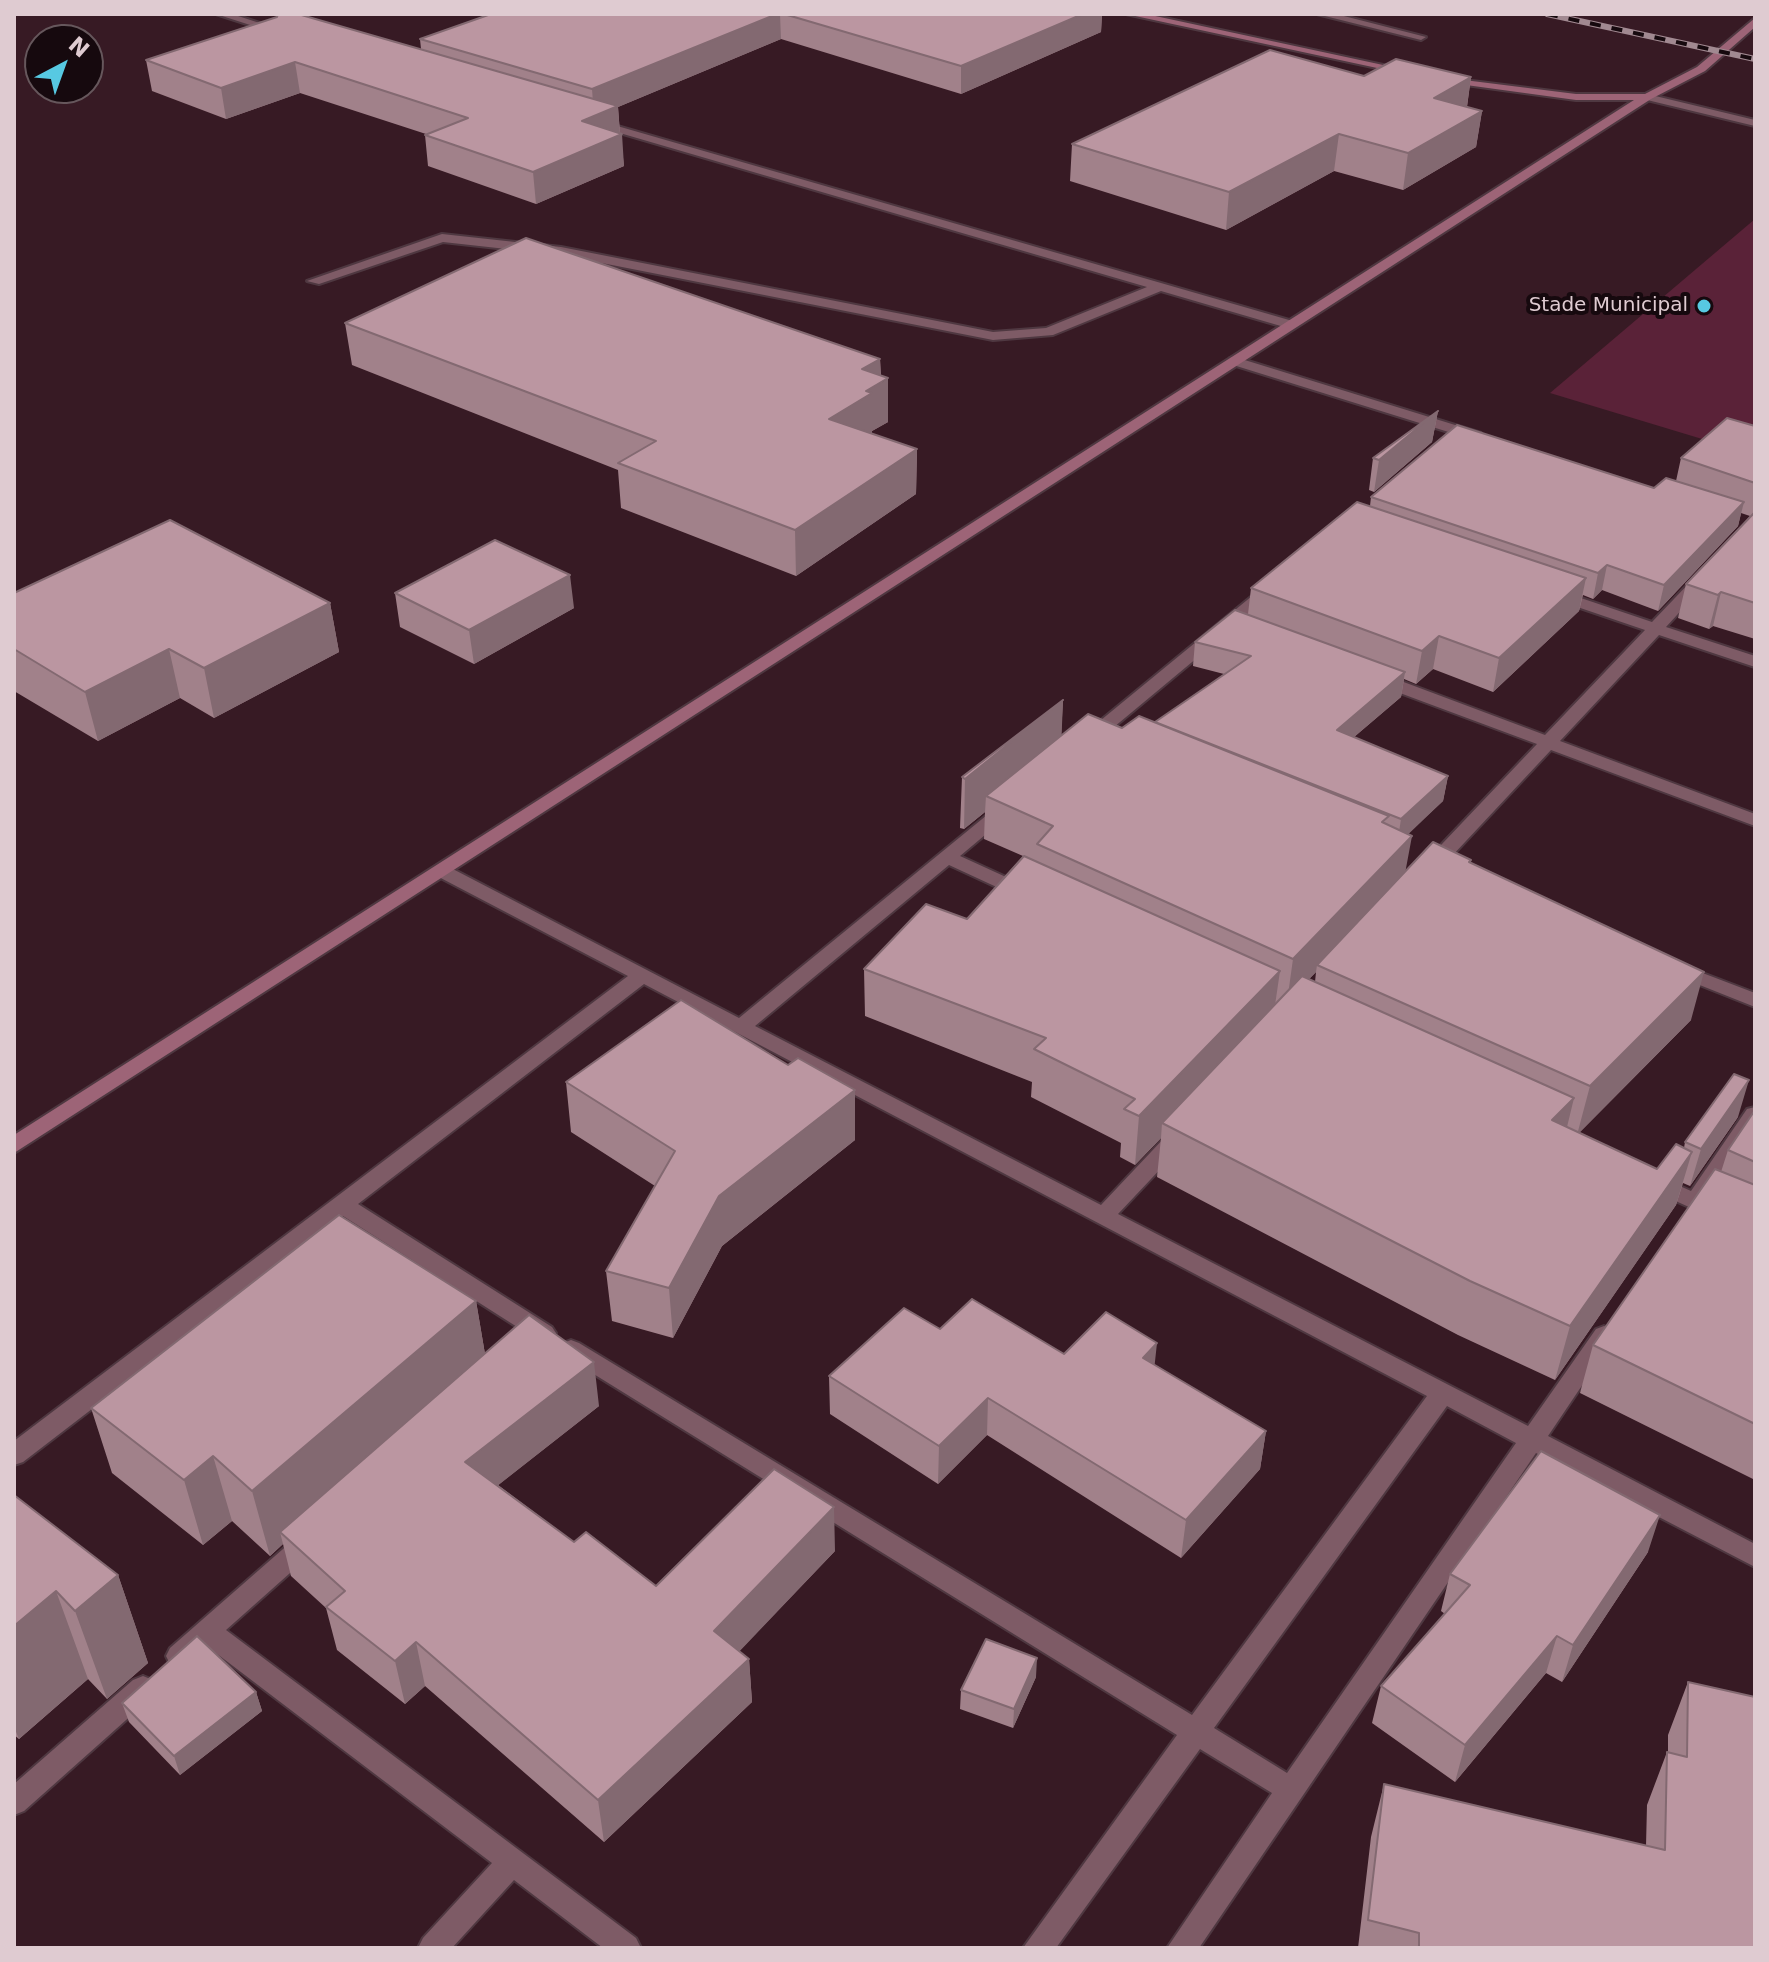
<!DOCTYPE html>
<html>
<head>
<meta charset="utf-8">
<style>
	body { margin:0 }
	#map { position:relative; width:1769px; height:1962px; overflow:hidden; background:#371a24; font-family:"DejaVu Sans",sans-serif }
	canvas { display:block }
	.frame { position:absolute; inset:0; border:16px solid #dfcbd1; pointer-events:none }
	.north { position:absolute; left:24px; top:24px; width:80px; height:80px; box-sizing:border-box; background:#16090e; border:2px solid #66575c; border-radius:50%; rotate:41deg; font-size:22px; font-weight:700; line-height:32px; text-align:center; color:#dfcbd1 }
	.north::after { content:''; display:block; margin:auto; width:28px; height:36px; background:#57c9e2; clip-path:polygon(50% 0,100% 100%,50% 72%,0 100%) }
</style>
</head>
<body>
<div id="map">
<canvas width="1769" height="1962"></canvas>
<div class="frame"></div>
<div class="north">N</div>
</div>
<script>
const ctx = document.querySelector('canvas').getContext('2d');
ctx.lineJoin = 'round';
function fillPath(path, color) {
  ctx.fillStyle = color;
  ctx.fill(path, 'evenodd');
}
function shape(rows) {
  const path = new Path2D();
  for (const r of rows) {
    path.moveTo(r[0], r[1]);
    for (let i = 2; i < r.length; i += 2) path.lineTo(r[i], r[i + 1]);
  }
  return path;
}
function strokePath(path, color, width, dash) {
  ctx.strokeStyle = color;
  ctx.lineWidth = width;
  ctx.lineCap = dash ? 'butt' : 'round';
  ctx.setLineDash(dash || []);
  ctx.stroke(path);
}
function label(font, color, halo, rows, align = 'center') {
  ctx.font = font + ' "DejaVu Sans",sans-serif';
  ctx.lineWidth = 8;
  ctx.setLineDash([]);
  ctx.textBaseline = 'middle';
  ctx.strokeStyle = halo;
  ctx.fillStyle = color;
  for (const [text, x, y, turn = 0] of rows) {
    ctx.save();
    ctx.translate(x, y);
    ctx.rotate((+turn || 0) * Math.PI / 180);
    ctx.textAlign = isNaN(turn) ? turn : align;
    if (halo) ctx.strokeText(text, 0, 0);
    ctx.fillText(text, 0, 0);
    ctx.restore();
  }
}
fillPath(shape([
	[1755,219,1755,455,1550,393]
]), '#5a2238');
const street = shape([
	[216,14,232,14,287,32,278,34,216,14],
	[1317,14,1336,14,1426,37,1421,40,1317,14],
	[1647,94,1755,120,1755,126,1643,99,1641,97,1647,94],
	[593,119,1296,322,1298,325,1291,329,1161,291,1053,335,993,340,561,255,443,242,319,284,307,281,442,234,561,247,993,332,1046,328,1147,287,589,124,587,122,593,119],
	[1235,357,1481,433,1483,436,1476,440,1471,439,1230,364,1230,358,1235,357],
	[1701,575,1709,580,1666,627,1755,656,1755,667,1659,635,1560,741,1755,814,1755,826,1551,750,1437,872,1423,872,1421,868,1423,864,1537,744,1373,683,1370,679,1373,675,1385,675,1545,735,1645,630,1551,598,1551,592,1563,592,1652,622,1695,577,1701,575],
	[1269,585,1277,590,1275,593,1096,742,1084,742,1081,738,1084,734,1263,587,1269,585],
	[1004,805,1013,810,1010,814,960,856,1030,888,1033,892,1030,896,1016,896,949,865,755,1026,1101,1205,1167,1135,1183,1135,1186,1140,1183,1145,1118,1214,1528,1426,1596,1329,1604,1326,1612,1329,1616,1335,1612,1341,1548,1436,1755,1544,1755,1567,1536,1453,1199,1948,1167,1948,1272,1793,1200,1749,1056,1948,1023,1948,1177,1735,563,1355,559,1349,563,1343,571,1340,579,1343,1192,1715,1427,1396,644,984,358,1204,552,1327,556,1333,552,1339,544,1342,536,1339,343,1216,23,1462,14,1465,14,1441,628,976,435,875,433,871,435,867,449,867,739,1018,998,806,1004,805],
	[1447,1406,1516,1443,1287,1773,1214,1728,1447,1406],
	[1679,964,1755,993,1755,1007,1672,974,1669,970,1679,964],
	[1755,1107,1755,1130,1709,1199,1755,1220,1755,1237,1647,1188,1644,1183,1647,1178,1655,1175,1691,1191,1747,1109,1755,1107],
	[308,1532,317,1535,321,1542,317,1549,226,1630,636,1938,641,1948,603,1948,514,1880,452,1948,418,1948,423,1938,492,1863,208,1647,188,1664,179,1667,170,1664,166,1656,170,1648,299,1535,308,1532],
	[143,1676,153,1680,156,1688,153,1696,24,1811,14,1815,14,1784,133,1680,143,1676]
]);
const secondary = shape([
	[1126,14,1146,14,1411,71,1405,74,1126,14],
	[1755,18,1755,27,1705,71,1651,99,14,1153,14,1135,1634,100,1576,100,1444,82,1438,79,1440,77,1576,94,1645,94,1697,67,1755,18]
]);
strokePath(street, '#4f3841', 4);
strokePath(secondary, '#4f3841', 4);
fillPath(street, '#7e5b66');
fillPath(secondary, '#9d6477');
const rail = shape([
	[1547,14,1755,59]
]);
strokePath(rail, '#a18991', 6);
strokePath(rail, '#16090e', 4, [11]);
fillPath(shape([
	[491,14,1102,14,1101,32,961,94,781,39,618,107,620,133,624,166,536,204,428,166,425,135,426,134,300,93,226,119,152,91,146,60,421,49,420,39],
	[1364,76,1471,77,1467,107,1482,111,1476,147,1403,190,1334,171,1226,230,1070,181,1072,144],
	[345,323,880,359,881,376,888,422,872,431,872,434,917,449,916,494,796,576,621,508,618,470,352,365],
	[1438,411,1432,442,1374,492,1369,490,1373,458],
	[1755,426,1755,639,1713,626,1709,629,1678,618,1686,584,1750,516,1741,513,1738,526,1658,611,1602,590,1593,599,1583,595,1579,611,1493,692,1433,669,1416,684,1404,679,1401,697,1354,737,1448,776,1443,801,1407,834,1405,871,1471,860,1471,863,1691,1020,1579,1133,1657,1169,1684,1148,1685,1142,1738,1117,1690,1186,1683,1183,1676,1205,1555,1380,1458,1335,1157,1177,1161,1138,1135,1165,1120,1157,1121,1143,1031,1097,1032,1082,865,1016,864,969,967,919,1023,856,984,839,985,812,964,829,960,828,962,777,1063,700,1061,735,1155,723,1224,674,1193,666,1195,642,1248,614,1251,588,1370,506,1371,497,1654,488,1676,481,1681,458],
	[1316,972,1315,982,1309,979],
	[14,593,330,603,339,652,214,718,180,698,98,741,14,691],
	[395,593,574,608,474,664,400,627],
	[788,1065,855,1090,855,1140,722,1246,673,1338,612,1321,606,1271,655,1186,571,1132,566,1082],
	[1755,1110,1755,1480,1580,1393,1593,1345,1721,1172,1728,1150],
	[476,1301,485,1354,599,1406,498,1485,574,1542,656,1586,835,1551,739,1651,749,1659,752,1702,604,1842,425,1686,405,1704,337,1650,326,1608,291,1576,283,1544,270,1556,232,1521,203,1545,112,1473,91,1408],
	[940,1329,1064,1354,1155,1365,1266,1431,1260,1469,1181,1558,987,1435,938,1484,830,1414,829,1376],
	[14,1495,118,1575,148,1663,107,1699,88,1679,19,1739,14,1735],
	[1648,1552,1562,1682,1546,1673,1455,1782,1372,1723,1381,1686,1445,1614,1441,1611,1450,1574],
	[1036,1677,1013,1728,960,1709,961,1690],
	[1688,1682,1755,1948,1358,1948,1371,1837,1384,1784,1646,1846,1647,1805,1667,1752,1668,1752,1668,1735],
	[256,1692,262,1711,180,1775,129,1722,122,1703]
]), '#a1818a');
fillPath(shape([
	[777,14,780,14,781,39,618,107,620,135,622,134,624,166,536,204,533,172,582,121,594,116,592,89],
	[1083,14,1102,14,1101,32,961,94,961,66],
	[295,62,300,93,226,119,221,88],
	[1471,77,1466,113,1434,98],
	[1482,111,1476,147,1403,190,1408,153],
	[1339,134,1334,171,1226,230,1229,192],
	[880,359,881,383,888,378,888,422,872,431,872,437,829,419,862,369],
	[1438,411,1432,442,1374,492,1379,460],
	[917,449,916,494,796,576,795,530],
	[1744,502,1738,526,1658,611,1664,585],
	[1607,565,1602,590,1593,599,1598,573],
	[570,575,574,608,474,664,469,630],
	[1586,578,1579,611,1493,692,1499,658],
	[1721,592,1713,626,1709,629,1718,595],
	[330,603,339,652,214,718,204,668],
	[1439,636,1433,669,1416,684,1422,651],
	[169,649,180,698,98,741,85,692],
	[1405,672,1401,697,1333,755,1337,730],
	[1063,700,1061,750,986,796,985,812,964,829,965,779],
	[1448,776,1443,801,1397,845,1401,819],
	[1412,836,1404,879,1317,965,1316,972,1287,1002,1293,959],
	[1280,971,1273,1019,1162,1123,1161,1138,1135,1165,1139,1116],
	[1704,972,1691,1020,1577,1135,1590,1086],
	[1749,1080,1738,1117,1690,1186,1701,1149],
	[855,1090,855,1140,722,1246,673,1338,669,1288,719,1196],
	[1574,1098,1561,1152,1552,1120],
	[1692,1152,1676,1205,1555,1380,1570,1326],
	[476,1301,487,1366,280,1532,283,1544,270,1556,252,1491],
	[1157,1343,1153,1380,1143,1358],
	[594,1362,599,1406,473,1505,465,1462],
	[988,1398,987,1435,938,1484,939,1446],
	[1266,1431,1260,1469,1181,1558,1186,1520],
	[213,1456,232,1521,203,1545,184,1480],
	[834,1507,835,1551,717,1675,714,1631],
	[1660,1515,1648,1552,1562,1682,1573,1645],
	[118,1575,148,1663,107,1699,75,1611],
	[56,1591,88,1679,19,1739,14,1727,14,1626],
	[1557,1636,1546,1673,1455,1782,1465,1745],
	[416,1642,425,1686,405,1704,395,1661],
	[1037,1658,1036,1677,1013,1728,1014,1709],
	[749,1659,752,1702,604,1842,598,1800],
	[256,1692,262,1711,180,1775,174,1756]
]), '#836971');
const building = shape([
	[278,14,298,14,618,106,582,121,622,134,533,172,425,135,468,118,295,62,221,88,146,60,277,17,278,14],
	[491,14,777,14,592,89,420,39,491,14],
	[784,14,1083,14,961,66,784,14],
	[1270,50,1364,76,1396,59,1471,77,1434,98,1482,111,1408,153,1339,134,1229,192,1072,144,1270,50],
	[526,238,880,359,862,369,888,378,866,391,872,393,829,419,917,449,795,530,618,463,656,441,345,323,526,238],
	[1438,411,1379,460,1373,458,1438,411],
	[1727,418,1755,426,1755,483,1681,458,1727,418],
	[1457,425,1654,488,1666,478,1744,502,1664,585,1607,565,1598,573,1371,497,1457,425],
	[1357,502,1586,578,1499,658,1439,636,1422,651,1251,588,1357,502],
	[1755,512,1755,603,1721,592,1718,595,1686,584,1755,512],
	[170,520,330,603,204,668,169,649,85,692,14,649,14,593,170,520],
	[495,540,570,575,469,630,395,593,495,540],
	[1235,610,1405,672,1337,730,1448,776,1401,819,1155,722,1251,656,1195,642,1235,610],
	[1063,700,965,779,962,777,1063,700],
	[1088,714,1122,728,1139,716,1389,816,1382,822,1412,836,1293,959,1037,844,1053,826,986,796,1088,714],
	[1433,842,1471,860,1469,862,1704,972,1590,1086,1317,965,1433,842],
	[1024,856,1280,971,1139,1116,1124,1109,1135,1099,1034,1049,1046,1038,864,969,926,904,967,919,1024,856],
	[1302,976,1574,1098,1552,1120,1657,1169,1676,1144,1692,1152,1570,1326,1470,1281,1162,1123,1302,976],
	[681,1000,788,1065,798,1058,855,1090,719,1196,669,1288,606,1271,675,1151,566,1082,681,1000],
	[1734,1074,1749,1080,1701,1149,1685,1142,1734,1074],
	[1755,1110,1755,1162,1728,1150,1755,1110],
	[1715,1169,1755,1185,1755,1424,1593,1345,1715,1169],
	[339,1215,476,1301,252,1491,213,1456,184,1480,91,1408,339,1215],
	[972,1299,1064,1354,1106,1312,1157,1343,1143,1358,1266,1431,1186,1520,988,1398,939,1446,829,1376,904,1308,940,1329,972,1299],
	[529,1315,594,1362,465,1462,574,1542,586,1532,656,1586,774,1469,834,1507,714,1631,749,1659,598,1800,416,1642,395,1661,326,1607,345,1591,280,1532,529,1315],
	[1541,1451,1660,1515,1573,1645,1557,1636,1465,1745,1381,1686,1470,1585,1450,1574,1541,1451],
	[14,1495,118,1575,75,1611,56,1591,14,1626,14,1495],
	[197,1636,256,1692,174,1756,122,1703,197,1636],
	[986,1639,1037,1658,1014,1709,961,1690,986,1639],
	[1688,1682,1755,1697,1755,1948,1419,1948,1419,1933,1368,1920,1384,1784,1665,1850,1667,1752,1687,1757,1688,1682]
]);
fillPath(building, '#bb96a1');
strokePath(building, '#836971', 2);
for (const [x, y, r, color] of [
	[1704,306,8,"#57c9e2"]
]) {
  const dot = new Path2D();
  dot.arc(x, y, r, 0, 2 * Math.PI);
  ctx.fillStyle = color;
  ctx.fill(dot);
  strokePath(dot, '#16090e', 3);
}
label('20px', '#dfcbd1', '#16090e', [
	["Stade Municipal",1688,306]
], 'right');
</script>
</body>
</html>
